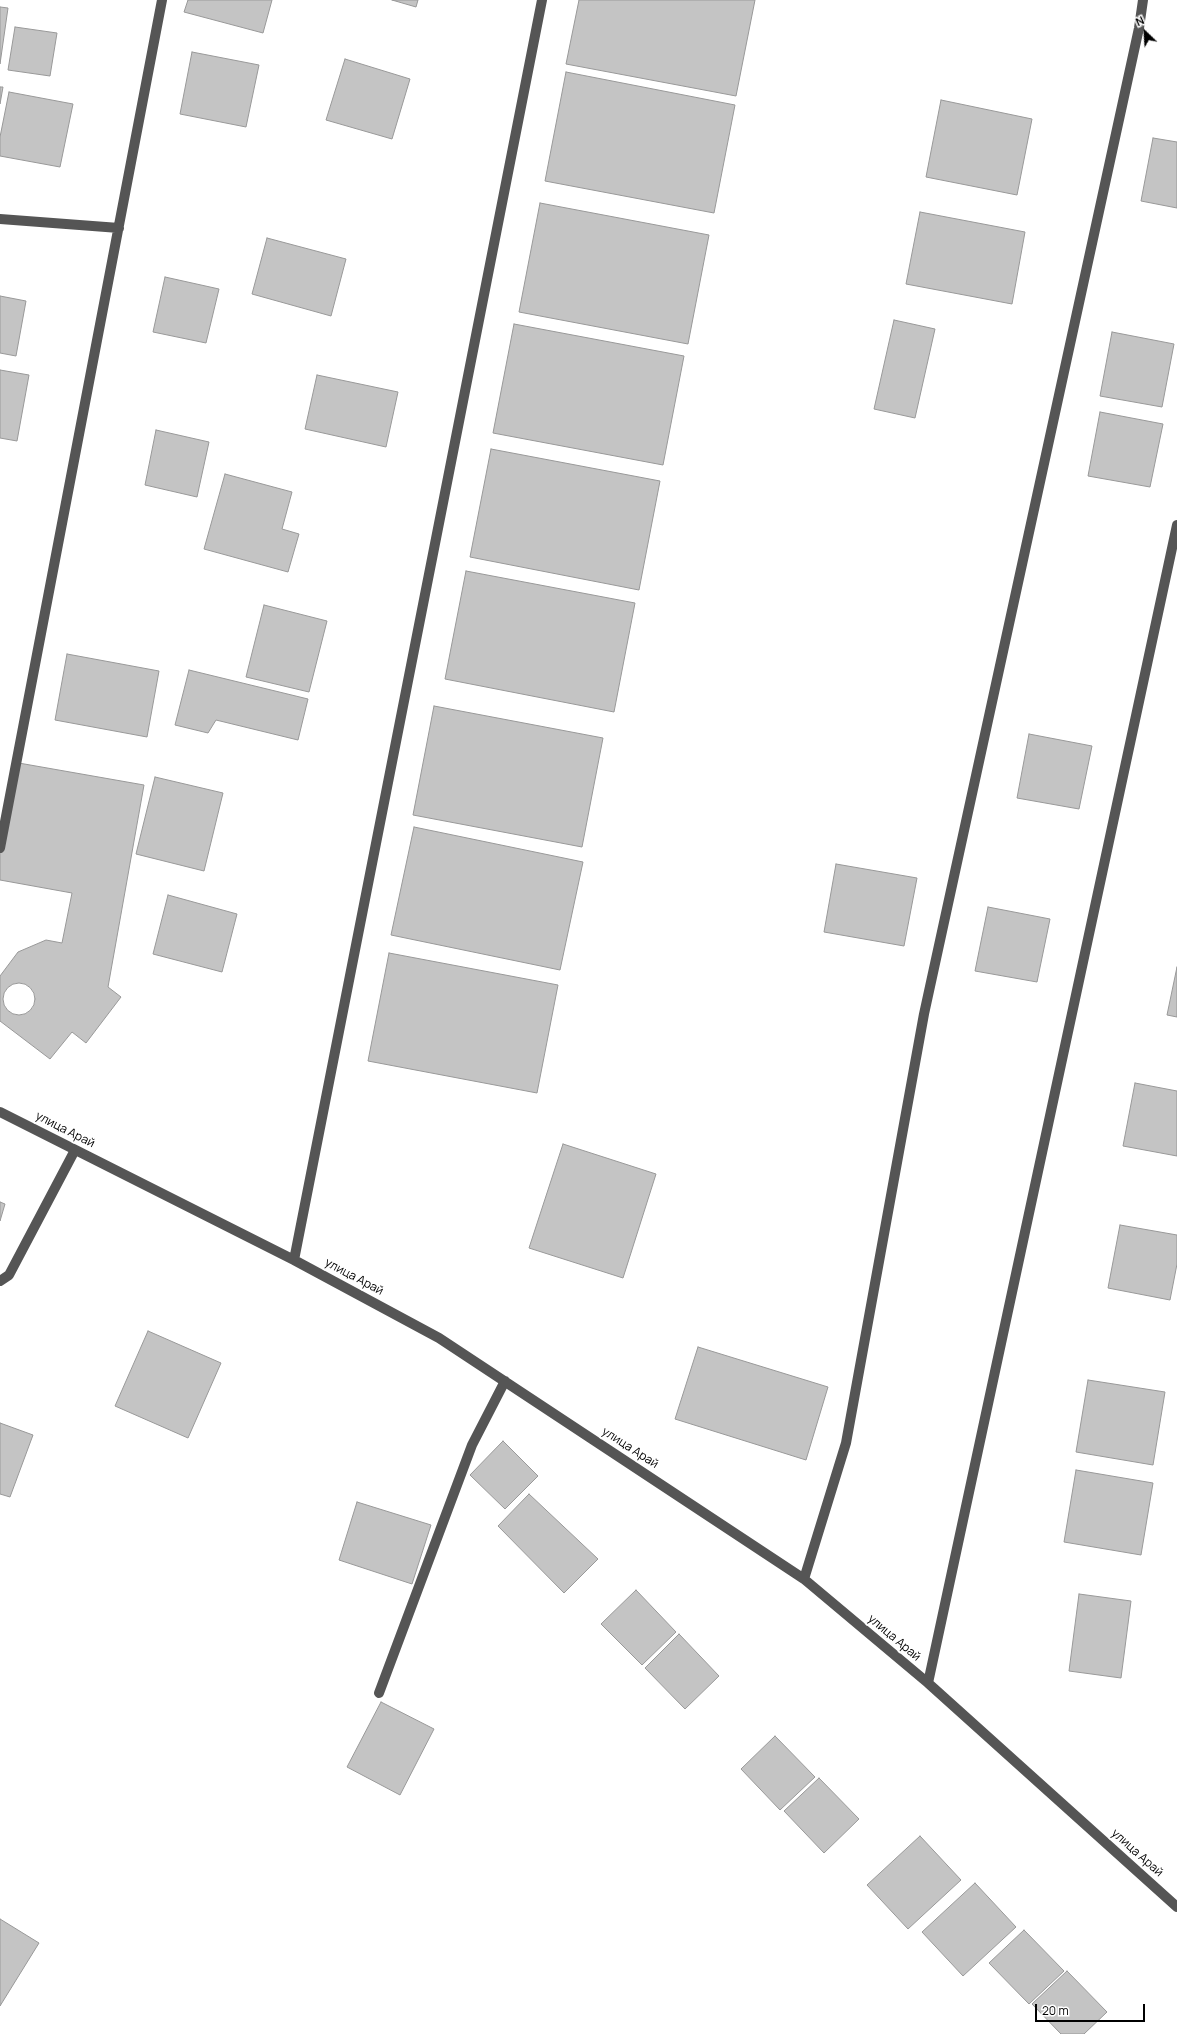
<!DOCTYPE html>
<html>
<head>
<meta charset="utf-8">
<style>
	body { margin:0 }
	#map { position:relative; width:1177px; height:2034px; overflow:hidden; background:#fff; font-family:Manrope,sans-serif }
	canvas { display:block }
	.north { position:absolute; left:1125px; top:12px; width:40px; height:40px; -webkit-text-stroke:3px #fff; paint-order:stroke; rotate:335deg; font-size:11px; font-weight:700; line-height:16px; text-align:center; color:#000 }
	.north::after { content:''; display:block; margin:auto; width:14px; height:18px; background:#000; clip-path:polygon(50% 0,100% 100%,50% 72%,0 100%) }
	.scale { position:absolute; left:1035px; top:2004px; width:110px; height:18px; box-sizing:border-box; border:2px solid #000; border-top:0; padding-left:5px; font-size:12px; line-height:14px; white-space:nowrap; color:#000; -webkit-text-stroke:3px #fff; paint-order:stroke }
</style>
</head>
<body>
<div id="map">
<canvas width="1177" height="2034"></canvas>
<div class="north">N</div>
<div class="scale">20 m</div>
</div>
<script>
const ctx = document.querySelector('canvas').getContext('2d');
ctx.lineJoin = 'round';
function fillPath(path, color) {
  ctx.fillStyle = color;
  ctx.fill(path, 'evenodd');
}
function shape(rows) {
  const path = new Path2D();
  for (const r of rows) {
    if (r.length === 3) {
      path.moveTo(r[0] + r[2], r[1]);
      path.arc(r[0], r[1], r[2], 0, 2 * Math.PI);
      continue;
    }
    path.moveTo(r[0], r[1]);
    for (let i = 2; i < r.length; i += 2) path.lineTo(r[i], r[i + 1]);
  }
  return path;
}
function strokePath(path, color, width, dash) {
  ctx.strokeStyle = color;
  ctx.lineWidth = width;
  ctx.lineCap = dash ? 'butt' : 'round';
  ctx.setLineDash(dash || []);
  ctx.stroke(path);
}
function label(font, color, halo, rows, align = 'center') {
  ctx.font = font + ' Manrope,sans-serif';
  ctx.lineWidth = 4;
  ctx.setLineDash([]);
  ctx.textBaseline = 'middle';
  ctx.strokeStyle = halo;
  ctx.fillStyle = color;
  for (const [text, x, y, turn = 0] of rows) {
    ctx.save();
    ctx.translate(x, y);
    ctx.rotate((+turn || 0) * Math.PI / 180);
    ctx.textAlign = isNaN(turn) ? turn : align;
    if (halo) ctx.strokeText(text, 0, 0);
    ctx.fillText(text, 0, 0);
    ctx.restore();
  }
}
const building = shape([
	[188,0,272,0,263,33,184,12,188,0],
	[392,0,418,0,416,7,392,0],
	[579,0,755,0,736,96,566,64,579,0],
	[0,7,8,8,0,64,0,7],
	[15,27,57,33,50,76,8,70,15,27],
	[192,52,259,65,246,127,180,114,192,52],
	[345,59,410,79,392,139,326,120,345,59],
	[566,72,735,105,714,213,545,181,566,72],
	[0,87,3,87,0,104,0,87],
	[9,92,73,104,60,167,0,156,0,137,9,92],
	[941,100,1032,119,1017,195,926,177,941,100],
	[1153,138,1177,142,1177,208,1141,201,1153,138],
	[540,203,709,235,688,344,519,312,540,203],
	[920,212,1025,232,1012,304,906,284,920,212],
	[267,238,346,259,331,316,252,294,267,238],
	[165,277,219,289,206,343,153,332,165,277],
	[0,296,26,301,16,356,0,353,0,296],
	[894,320,935,329,915,418,874,409,894,320],
	[514,324,684,356,663,465,493,433,514,324],
	[1112,332,1174,344,1162,407,1100,396,1112,332],
	[0,370,29,375,17,441,0,438,0,370],
	[317,375,398,392,386,447,305,429,317,375],
	[1100,412,1163,424,1150,487,1088,476,1100,412],
	[156,430,209,442,197,497,145,485,156,430],
	[491,449,660,481,639,590,470,557,491,449],
	[225,474,292,492,282,529,299,534,288,572,204,549,225,474],
	[466,571,635,603,614,712,445,679,466,571],
	[264,605,327,621,309,692,246,677,264,605],
	[67,654,159,671,147,737,55,720,67,654],
	[189,670,308,699,298,740,216,720,208,733,175,725,189,670],
	[434,706,603,738,582,847,413,815,434,706],
	[1029,734,1092,746,1079,809,1017,798,1029,734],
	[13,762,144,785,108,987,121,997,86,1043,72,1032,50,1059,0,1021,0,976,18,952,46,940,62,943,72,893,0,880,0,833,13,762],
	[155,777,223,793,204,871,136,854,155,777],
	[414,827,583,862,560,970,391,935,414,827],
	[836,864,917,878,904,946,824,932,836,864],
	[168,895,237,914,222,972,153,954,168,895],
	[988,907,1050,919,1037,982,975,971,988,907],
	[389,953,558,985,537,1093,368,1061,389,953],
	[1177,967,1177,1017,1167,1015,1177,967],
	[19,999,16],
	[1135,1083,1177,1091,1177,1156,1123,1146,1135,1083],
	[563,1144,656,1174,623,1278,529,1248,563,1144],
	[0,1202,5,1204,0,1221,0,1202],
	[1120,1225,1177,1235,1177,1264,1170,1300,1108,1288,1120,1225],
	[148,1331,221,1363,188,1438,115,1406,148,1331],
	[698,1347,828,1387,806,1460,675,1419,698,1347],
	[1088,1380,1165,1392,1153,1465,1076,1452,1088,1380],
	[0,1423,33,1435,10,1497,0,1494,0,1423],
	[503,1441,538,1476,505,1509,470,1475,503,1441],
	[1076,1470,1153,1483,1141,1555,1064,1542,1076,1470],
	[529,1494,598,1559,564,1593,498,1526,529,1494],
	[357,1502,431,1525,412,1584,339,1560,357,1502],
	[636,1590,676,1632,642,1665,601,1624,636,1590],
	[1079,1594,1131,1601,1121,1678,1069,1671,1079,1594],
	[679,1634,719,1676,685,1709,645,1668,679,1634],
	[381,1702,434,1729,400,1795,347,1767,381,1702],
	[775,1736,815,1777,780,1810,741,1769,775,1736],
	[819,1778,859,1819,824,1853,784,1811,819,1778],
	[920,1836,961,1880,908,1929,867,1885,920,1836],
	[975,1883,1016,1927,963,1976,922,1932,975,1883],
	[0,1919,39,1943,0,2006,0,1919],
	[1024,1930,1064,1971,1029,2004,989,1963,1024,1930],
	[1067,1971,1107,2012,1084,2034,1061,2034,1032,2004,1067,1971]
]);
fillPath(building, '#c4c4c4');
strokePath(building, '#999', 1);
strokePath(shape([
	[0,219,119,228],
	[0,848,162,0],
	[0,1112,294,1260,439,1338,804,1579,928,1683,1177,1907],
	[294,1260,542,0],
	[0,1281,9,1275,75,1150],
	[804,1579,846,1443,924,1014,1139,28,1143,0],
	[928,1683,1177,525],
	[379,1693,472,1445,505,1381]
]), '#555', 10);
label('12px', '#000', '#fff', [
	["улица Арай",65,1130,27],
	["улица Арай",354,1277,28],
	["улица Арай",630,1448,33],
	["улица Арай",894,1638,40],
	["улица Арай",1137,1853,42]
]);
</script>
</body>
</html>
